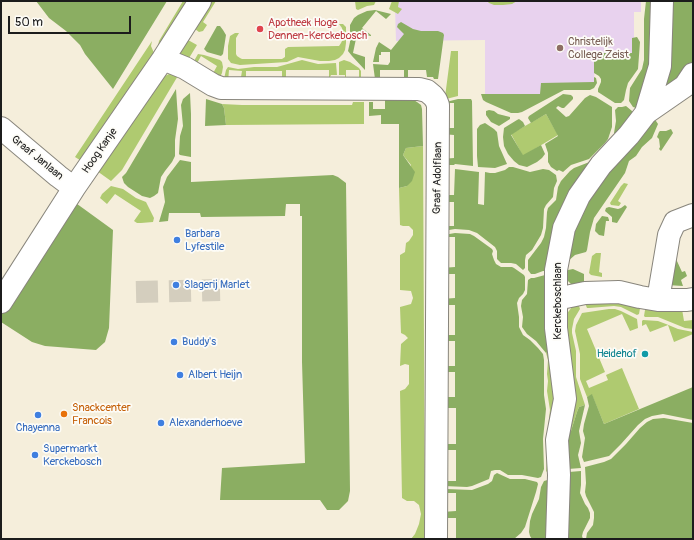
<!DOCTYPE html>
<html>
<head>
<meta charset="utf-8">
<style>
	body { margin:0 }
	#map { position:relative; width:694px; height:540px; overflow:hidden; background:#f5eedb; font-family:Pangolin,sans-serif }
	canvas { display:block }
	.frame { position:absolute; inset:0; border:2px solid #1c1c1c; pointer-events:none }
	.scale { position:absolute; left:8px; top:16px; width:123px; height:18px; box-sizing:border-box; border:2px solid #1c1c1c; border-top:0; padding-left:5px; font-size:12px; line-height:14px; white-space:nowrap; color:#1c1c1c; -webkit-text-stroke:3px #fdfcf7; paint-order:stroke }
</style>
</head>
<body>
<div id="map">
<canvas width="694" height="540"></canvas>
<div class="frame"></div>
<div class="scale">50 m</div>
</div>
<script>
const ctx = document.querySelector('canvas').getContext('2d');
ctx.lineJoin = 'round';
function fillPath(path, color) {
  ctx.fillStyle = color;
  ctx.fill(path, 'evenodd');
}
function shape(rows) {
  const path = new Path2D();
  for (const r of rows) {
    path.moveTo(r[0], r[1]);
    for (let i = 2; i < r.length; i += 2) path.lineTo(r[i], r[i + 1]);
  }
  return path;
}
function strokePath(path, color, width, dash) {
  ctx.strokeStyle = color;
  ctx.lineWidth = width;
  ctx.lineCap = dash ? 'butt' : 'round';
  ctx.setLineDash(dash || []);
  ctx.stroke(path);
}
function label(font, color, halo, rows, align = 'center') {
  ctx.font = font + ' Pangolin,sans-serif';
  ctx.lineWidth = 3.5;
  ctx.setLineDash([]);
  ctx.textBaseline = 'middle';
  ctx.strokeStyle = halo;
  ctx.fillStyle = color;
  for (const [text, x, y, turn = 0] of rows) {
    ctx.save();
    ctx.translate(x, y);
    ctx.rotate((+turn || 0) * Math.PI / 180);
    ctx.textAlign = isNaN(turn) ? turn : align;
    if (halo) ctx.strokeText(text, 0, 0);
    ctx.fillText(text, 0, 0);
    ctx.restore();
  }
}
fillPath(shape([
	[395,1,641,1,641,12,634,12,634,55,595,57,594,83,542,94,485,95,485,40,396,41,395,7]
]), '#e8d2ee');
fillPath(shape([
	[183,1,189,1,160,48,158,46,159,41],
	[208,1,216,1,203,22,207,25,203,31,199,32,195,29],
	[355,1,376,1,374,5,367,6,358,10,356,9],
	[392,1,399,1,398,7,402,9,398,14,389,9],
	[487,1,517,1,512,4,503,5,494,5,489,3],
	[339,24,343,24,346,27,346,43,345,50,343,54,339,58,335,60,329,61,320,61,298,57,287,62,240,65,231,63,228,59,228,46,230,36,235,33,239,33,236,38,236,54,237,56,240,58,242,59,282,59,285,57,285,49,288,47,337,46,339,46,341,43,343,39,342,28],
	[188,40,197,45,186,63,183,60,181,54,181,49],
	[152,41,151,46,154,53,83,162,75,157],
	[451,51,458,51,458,96,446,99,445,97],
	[198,54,204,55,220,60,222,62,223,67,222,73,220,77,211,77,217,66,201,56,195,67,191,66],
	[302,60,318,64,336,63,337,75,331,75,330,77,329,77,329,70,286,70,286,83,282,83,282,71,246,71,246,83,240,83,242,71,229,70,228,82,224,79,226,70,228,67,238,69,254,67,277,67],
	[344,60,350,62,359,68,361,71,361,79,359,80,359,70,346,70,346,77,345,77,345,75,339,75,339,62],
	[169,74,179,74,122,170,111,181,97,171,161,78],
	[353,102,364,102,364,124,226,125,224,108,222,104,242,105,352,105],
	[546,114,558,135,523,156,511,134],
	[423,146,425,539,411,539,415,534,419,524,421,514,419,505,414,501,407,501,402,498,400,391,405,389,409,384,409,365,405,364,400,366,401,344,408,338,405,335,401,333,400,307,411,304,413,298,411,291,400,290,400,255,405,252,406,243,409,241,413,235,413,230,409,226,403,226,400,225,399,188,407,186,411,165,403,155,406,148],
	[624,183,628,184,618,201,621,203,619,206,611,205,610,203,621,186],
	[111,186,123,189,136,198,146,202,154,218,153,222,141,223,137,223,134,221,141,211,115,194,107,204,100,198,102,194],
	[596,253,601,253,599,272,602,273,602,277,591,275,589,273,592,256],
	[584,301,641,303,639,314,637,315,621,307,614,306,589,308,587,308],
	[578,303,580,309,574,319,572,329,572,333,576,351,576,377,585,405,579,407,577,412,571,431,567,437,565,316,572,307],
	[646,304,682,309,684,321,693,320,693,329,685,328,658,317,645,317,644,316],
	[609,309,615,309,621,311,637,319,638,328,630,331,622,314,587,329,605,372,586,381,589,388,608,380,606,375,622,368,639,409,604,424,592,395,587,397,580,379,580,354,575,331,576,325,582,313],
	[643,320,658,321,666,324,678,329,693,332,693,334,674,342,668,325,650,332,646,324,642,326,642,321],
	[550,351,555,380,551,474,548,473,546,471,547,459,547,437,550,410,547,391,548,381,547,374,548,360,546,353]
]), '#afca70');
fillPath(shape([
	[36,1,167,1,113,89,85,54,80,45,66,31,49,18],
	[646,1,658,1,659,44,636,108,633,107,629,101,630,88,642,69,644,60,644,19],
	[668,1,693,1,693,64,660,96],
	[375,10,391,14,386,19,376,11,362,28,371,35,371,36,357,34,353,53,365,57,365,70,352,56,348,51,350,42,350,25,354,18,358,15,367,11],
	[401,22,413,29,421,31,438,31,443,33,444,35,438,79,434,79,433,77,427,77,426,70,408,70,408,82,404,83,404,70,380,70,380,82,375,79,373,64,388,65,390,62,390,52,381,52,381,55,379,55,379,62,373,62,376,48,379,42,391,50,404,34,397,27,398,24],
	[217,26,220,26,223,30,226,35,223,54,221,56,207,52,204,49],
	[637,37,640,42,638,69,628,83,626,90,624,100,621,103,615,103,598,92,598,89,601,82,601,79,599,76,594,73,594,53,632,53,632,38],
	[594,77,596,78,597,83,594,88,590,90,564,90,522,112,518,113,511,113,486,102,483,100,481,94,540,94,541,83,594,82],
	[176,89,178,119,175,140,175,156,172,162,165,171,161,177,158,193,154,196,150,198,142,196,128,187,124,183,122,177,126,173],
	[190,93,191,114,191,157,180,155,179,154,180,136,183,126,181,105,183,99],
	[563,94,571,95,573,97,573,99,564,108,562,108,558,106,556,108,566,117,569,116,585,98,590,95,596,97,612,107,612,127,608,139,605,143,589,159,571,165,563,172,559,170,557,171,551,167,548,162,548,153,545,144,558,136,546,114,531,123,528,118,529,116],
	[206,99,222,104,224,108,226,125,205,126],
	[412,99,417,102,421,105,422,109,423,146,406,148,403,155,415,172,412,181,407,186,399,188,399,124,381,124,381,115,369,116,369,102,373,102,373,109,385,109,385,100],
	[458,99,471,99,472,101,473,166,455,164,454,165,440,165,441,159,454,158,454,135,442,134,440,128,454,128,454,103,442,103],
	[626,106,632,111,633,114,619,133,614,133,616,121,615,110,618,107,622,107],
	[489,110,494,111,498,114,510,117,510,119,499,126,491,122,486,115,486,111],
	[519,119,523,122,525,126,511,135,523,155,541,145,545,154,542,158,537,162,527,167,519,165,514,161,508,154,504,146,503,137,504,128,517,120],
	[653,119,656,121,658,124,652,138,642,147,636,156,629,161,625,173,594,218,590,232,587,250,586,252,575,255,567,262,580,207],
	[485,123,494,129,497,132,499,146,507,164,495,168,478,167,477,156,477,129,480,125],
	[671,129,673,133,661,151,659,149,660,147,659,139,657,137,659,132,660,131,666,131],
	[180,160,191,162,191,182,333,175,338,177,346,183,350,491,348,501,339,510,327,510,320,500,220,500,222,468,305,463,302,362,302,216,300,216,300,204,286,204,285,216,201,217,200,213,169,213,168,221,159,222,165,202,163,187,167,177],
	[592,161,552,233,547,260,546,271,543,271,535,274,531,274,528,270,528,260,541,243,544,237,546,228,547,212,548,208,556,200,558,187,561,181,570,171,574,168],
	[509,167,513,167,530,172,543,169,549,170,556,175,557,181,554,188,553,197,546,205,544,209,543,228,541,235,532,250,526,255,525,260,525,268,523,270,516,264,511,263,501,263,497,259,497,251,495,247,477,233,469,230,455,229,443,231,440,226,454,226,454,202,440,202,442,195,454,195,455,169,479,172,478,204,484,205,485,172,490,173,495,173,505,170],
	[73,201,113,230,109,328,105,342,96,350,45,346,32,342,1,322,1,313],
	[625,205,627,207,617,223,612,222,612,217,605,211,606,208,609,207,618,209,621,208],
	[602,216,608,217,609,220,609,221,606,221,604,236,599,235,595,231,596,224],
	[455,233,470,234,474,236,492,249,493,251,492,254,494,260,496,264,501,267,512,267,514,268,524,275,525,277,525,290,523,294,519,298,517,303,519,317,519,327,523,335,530,340,538,348,543,354,544,360,544,395,546,409,543,439,544,469,541,477,538,478,522,475,508,475,500,470,495,470,491,471,489,479,472,486,467,487,444,486,443,481,456,481,456,450,443,450,441,444,456,444,456,408,442,408,443,397,455,397,455,372,441,372,441,366,455,366,455,341,441,341,442,335,455,335,455,305,442,305,441,299,455,298,455,274,441,274,441,268,455,267,455,237,443,237,444,235],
	[671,248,682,272,685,271,687,276,681,280,683,286,667,285],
	[573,269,584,274,584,287,577,286,571,284,567,280,564,276,563,271],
	[545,275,547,275,550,351,546,353,536,341,527,334,522,327,523,317,521,306,522,300,527,294,528,280,531,278,534,278],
	[693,387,693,420,663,414,652,416,645,419,638,425,621,444,609,456,584,462,582,457,585,438,583,431,584,424,589,406,587,397,592,394,604,424],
	[585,405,579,431,581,443,578,455,581,468,568,469,567,437,571,431,577,412,579,407],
	[664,418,693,423,693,539,586,539,587,533,593,525,594,518,594,512,586,496,585,492,586,483,585,467,604,462,611,459,626,444,640,428,647,422,653,419],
	[581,471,581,485,580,493,585,504,588,508,590,513,590,518,583,532,582,536,583,539,565,539,569,472],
	[497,473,510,479,525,479,537,482,538,484,536,492,525,527,521,533,514,539,456,539,456,518,442,518,442,512,456,511,456,493,442,493,446,489,472,490,488,484,492,481,494,475],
	[551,479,550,539,532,539,530,536,529,532,530,521,532,514,539,499,541,487,544,481]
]), '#8bae62');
strokePath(shape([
	[136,292,220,290]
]), '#d4cebe', 22, [22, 11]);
const minor = shape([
	[163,59,185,68,213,85,221,88,419,89,427,91,433,96,436,100,438,105,436,539],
	[646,113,660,66,662,1],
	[1,128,58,176,74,188],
	[556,299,585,293,619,292,640,297,658,300,687,300,693,299],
	[658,300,669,235,675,222,693,215],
	[1,302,74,188,163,59,200,1],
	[557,539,559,475,557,440,565,399,556,328,556,270,564,228,579,196,601,165,629,135,646,113,685,86,693,74]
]);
strokePath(minor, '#88857c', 24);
strokePath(minor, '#fff', 22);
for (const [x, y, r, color] of [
	[260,29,4,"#e0444e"],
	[560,48,4,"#8d6e63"],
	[177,240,4,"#3f7fe0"],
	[176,285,4,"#3f7fe0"],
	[174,342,4,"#3f7fe0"],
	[645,354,4,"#0f9aa8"],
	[180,375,4,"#3f7fe0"],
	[64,414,4,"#e8710a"],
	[38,415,4,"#3f7fe0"],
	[161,423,4,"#3f7fe0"],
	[35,455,4,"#3f7fe0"]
]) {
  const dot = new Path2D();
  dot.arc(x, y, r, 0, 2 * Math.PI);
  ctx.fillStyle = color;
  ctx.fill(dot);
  strokePath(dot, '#fdfcf7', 1.5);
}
label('11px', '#be3a42', '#fdfcf7', [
	["Apotheek Hoge",268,23],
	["Dennen-Kerckebosch",268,36]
], 'left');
label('11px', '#785e54', '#fdfcf7', [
	["Christelijk",568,42],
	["College Zeist",568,55]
], 'left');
label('11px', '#1c1c1c', '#fdfcf7', [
	["Hoog Kanje",100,151,-55],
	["Graaf Janlaan",37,158,39],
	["Graaf Adolflaan",438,178,-89],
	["Kerckeboschlaan",558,301,-90]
]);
label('11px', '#366cbe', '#fdfcf7', [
	["Barbara",185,234],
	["Lyfestile",185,247],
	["Slagerij Marlet",184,285],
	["Buddy's",182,342],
	["Albert Heijn",188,375],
	["Alexanderhoeve",169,423],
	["Chayenna",38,428,"center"],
	["Supermarkt",43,449],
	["Kerckebosch",43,462]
], 'left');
label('11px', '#0d838f', '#fdfcf7', [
	["Heidehof",637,354]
], 'right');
label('11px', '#c56008', '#fdfcf7', [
	["Snackcenter",72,408],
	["Francois",72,421]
], 'left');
</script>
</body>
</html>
